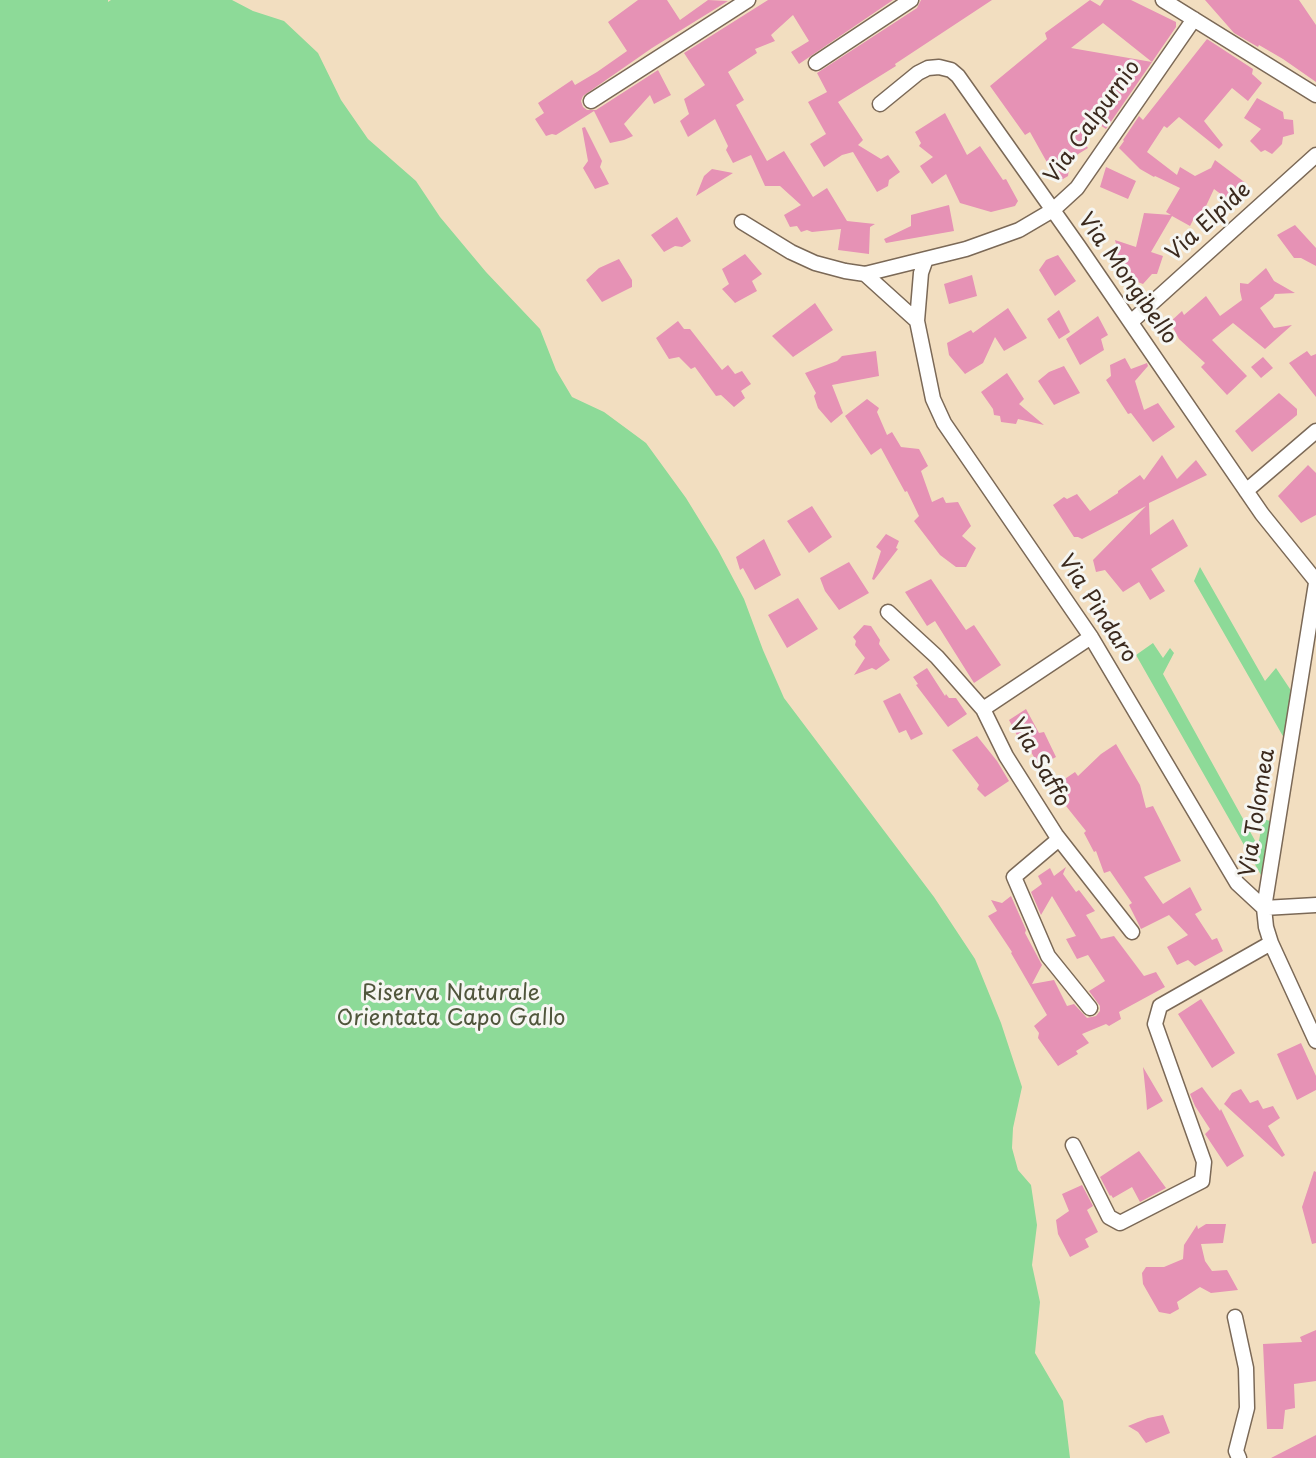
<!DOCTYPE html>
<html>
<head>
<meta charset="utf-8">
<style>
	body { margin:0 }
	canvas { display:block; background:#f2dec0 }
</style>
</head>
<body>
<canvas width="1316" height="1458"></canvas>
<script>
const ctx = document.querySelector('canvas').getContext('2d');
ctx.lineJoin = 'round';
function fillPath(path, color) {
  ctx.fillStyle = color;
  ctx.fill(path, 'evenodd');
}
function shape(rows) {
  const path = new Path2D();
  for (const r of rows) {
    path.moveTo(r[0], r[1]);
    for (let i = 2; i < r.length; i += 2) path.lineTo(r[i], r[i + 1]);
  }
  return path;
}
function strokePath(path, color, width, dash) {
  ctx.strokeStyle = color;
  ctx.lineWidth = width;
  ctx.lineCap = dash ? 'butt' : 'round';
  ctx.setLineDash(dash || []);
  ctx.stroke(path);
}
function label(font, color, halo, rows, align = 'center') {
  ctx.font = font + ' "Playpen Sans",sans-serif';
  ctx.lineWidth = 6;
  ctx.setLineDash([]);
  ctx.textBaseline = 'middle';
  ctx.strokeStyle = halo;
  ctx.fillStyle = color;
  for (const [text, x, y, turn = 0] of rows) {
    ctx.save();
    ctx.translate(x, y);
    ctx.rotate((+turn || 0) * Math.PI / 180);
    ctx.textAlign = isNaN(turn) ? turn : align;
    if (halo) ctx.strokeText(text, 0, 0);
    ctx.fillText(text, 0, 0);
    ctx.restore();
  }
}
fillPath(shape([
	[0,0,108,0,108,2,111,0,232,0,253,11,284,21,318,53,341,100,368,139,416,181,440,217,486,272,540,329,556,370,572,397,604,412,646,443,686,498,718,550,744,599,763,650,784,698,934,897,975,959,1001,1023,1022,1087,1013,1128,1012,1148,1018,1170,1031,1185,1037,1225,1032,1265,1040,1302,1035,1353,1063,1401,1070,1458,0,1458],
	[1200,567,1265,681,1276,668,1292,692,1284,738,1194,581],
	[1153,643,1163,658,1170,648,1174,653,1163,674,1258,846,1263,819,1270,821,1261,875,1136,655]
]), '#8dda98');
fillPath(shape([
	[638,0,667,0,680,20,708,0,728,1,652,48,583,96,581,101,583,107,587,110,596,110,658,70,671,95,654,104,650,95,624,124,633,136,624,140,610,143,594,111,556,135,552,134,546,136,535,119,544,113,538,103,572,80,575,85,597,72,627,51,608,22],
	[768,0,893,0,799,64,791,52,809,41,793,15,771,35,775,41,755,49,757,53,728,72,744,100,736,105,767,161,784,151,813,197,827,188,847,221,875,224,870,227,869,254,838,250,841,229,812,232,807,230,801,232,797,226,790,227,784,215,801,205,780,186,765,186,751,155,733,163,726,150,728,146,715,119,688,137,680,121,689,114,684,99,705,85,684,53],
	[921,0,992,0,895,64,896,66,838,102,863,140,858,145,881,159,888,155,900,172,889,180,888,186,877,192,853,152,842,155,824,167,810,144,826,134,808,102,827,92,817,73,917,8],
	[1090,0,1100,6,1104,0,1131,0,1176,22,1176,27,1106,129,1094,121,1082,139,1088,148,1067,161,1070,162,1068,176,1058,182,1030,132,1025,135,990,86,1047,39,1045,33],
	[1103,23,1152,62,1071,48],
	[1205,0,1299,0,1316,25,1316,82,1283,59,1259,45,1258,47,1234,33],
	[1207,39,1253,69,1252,74,1262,83,1248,101,1232,88,1204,121,1223,145,1219,149,1179,117,1167,128,1164,126,1147,152,1177,175,1180,167,1195,176,1211,168,1215,160,1247,184,1245,192,1237,200,1226,198,1214,189,1199,221,1193,220,1190,226,1172,216,1151,252,1163,256,1157,274,1152,274,1143,284,1127,278,1130,269,1115,261,1118,252,1115,240,1136,247,1144,213,1171,215,1166,212,1180,188,1155,176,1154,177,1140,169,1119,148,1124,141,1123,140,1139,116,1143,120],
	[1257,98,1283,112,1284,119,1293,120,1294,134,1283,137,1282,144,1272,154,1265,150,1261,152,1250,141,1261,129,1244,118],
	[945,113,967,155,980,146,1003,180,1006,179,1018,201,1015,206,991,212,960,203,946,174,932,184,920,166,933,157,919,146,921,143,915,132],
	[585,127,602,161,600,167,609,184,595,189,583,168,588,161,582,128],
	[1106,167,1136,181,1128,199,1100,187],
	[712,169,733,173,696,196,704,176],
	[949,205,954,231,886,243,884,239,911,226,911,215],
	[677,217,691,241,682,247,675,246,664,252,651,235],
	[1295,225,1316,248,1316,266,1301,258,1294,258,1277,235],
	[745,254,762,274,752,281,757,291,735,303,722,289,729,284,722,269],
	[1058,255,1076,281,1055,296,1039,270,1046,260],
	[619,259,632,280,632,287,602,302,586,280,599,268],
	[1266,268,1274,281,1295,293,1275,294,1273,298,1260,308,1274,328,1292,325,1265,349,1233,323,1212,340,1247,376,1227,395,1201,367,1205,363,1179,339,1170,322,1182,311,1184,315,1206,296,1220,316,1242,300,1240,291,1240,283,1248,284],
	[972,275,977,296,949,304,944,284],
	[815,303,833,330,793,357,772,336],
	[1008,308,1027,338,1004,351,995,337,983,363,965,374,949,355,947,343,971,330,973,333],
	[1059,310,1070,332,1059,339,1047,319],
	[1098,316,1108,335,1101,339,1104,350,1080,365,1066,339],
	[678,321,684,329,690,329,722,370,728,365,735,374,742,371,751,384,741,391,745,398,734,407,721,395,716,396,695,367,691,369,679,357,669,359,656,338],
	[876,351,879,376,832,385,843,413,831,423,818,408,814,396,816,393,805,373,837,361,842,356],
	[1307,351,1311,356,1316,354,1316,397,1289,363],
	[1263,357,1273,368,1261,378,1251,367],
	[1125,358,1131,369,1147,363,1148,366,1135,381,1144,410,1158,403,1175,427,1153,442,1131,413,1128,414,1106,380,1111,376,1110,365],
	[1064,366,1080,393,1054,405,1038,381,1049,372],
	[1007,373,1024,399,1019,404,1044,425,1018,419,1016,424,1001,422,1000,416,994,415,993,409,981,392],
	[1279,393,1297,409,1297,415,1252,452,1235,431],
	[867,399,879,408,877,412,887,435,892,432,901,447,919,449,928,466,921,471,932,502,943,497,946,503,958,502,971,526,962,536,976,548,966,567,956,567,940,555,914,521,919,516,907,491,905,492,881,448,871,455,845,416],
	[1162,455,1177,479,1196,460,1207,475,1149,503,1150,535,1173,519,1188,546,1151,569,1165,591,1150,600,1139,582,1123,592,1105,570,1096,572,1093,560,1146,506,1082,539,1078,537,1074,537,1053,505,1064,497,1067,499,1077,494,1090,511,1118,493,1118,491,1140,475,1144,480],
	[1308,465,1316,473,1316,515,1301,523,1278,496],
	[812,506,832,537,809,553,787,521],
	[886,534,899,541,896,548,898,549,874,580,872,579,881,551,876,547],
	[764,539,781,575,755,590,743,568,740,570,736,557],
	[849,562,869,593,839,610,825,591,820,578],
	[931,579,966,630,974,625,1001,665,974,683,935,621,927,626,905,592],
	[798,598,818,629,787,648,768,615],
	[864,625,871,626,880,640,879,644,890,660,876,670,872,668,854,675,865,658,855,645,856,641,853,637],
	[927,668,945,696,946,694,949,698,956,698,967,714,948,727,916,685,918,684,913,677],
	[900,693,923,734,911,740,906,730,899,733,883,701],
	[1026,709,1039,733,1044,732,1056,757,1039,766,1026,743,1020,741,1009,720],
	[977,736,997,761,1009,781,985,797,977,789,979,785,952,750],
	[1116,744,1140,785,1146,808,1153,806,1181,861,1144,877,1163,904,1190,887,1202,910,1195,914,1212,940,1217,938,1223,951,1195,966,1188,960,1177,965,1167,947,1188,935,1169,915,1141,929,1129,905,1132,903,1110,871,1104,873,1096,851,1094,852,1084,833,1086,831,1066,806,1060,807,1054,794,1053,787,1075,772,1078,776,1101,754],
	[1066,867,1063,874,1076,892,1079,890,1095,911,1086,915,1101,939,1114,936,1144,976,1156,972,1165,987,1119,1012,1121,1019,1109,1026,1106,1024,1082,1034,1089,1043,1076,1051,1078,1054,1058,1066,1038,1038,1039,1033,1034,1026,1047,1015,1011,953,1012,952,988,916,997,911,991,900,1002,903,1011,896,1026,930,1025,933,1042,965,1032,984,1054,980,1067,1006,1074,1004,1087,1018,1096,1016,1100,1011,1100,1006,1089,991,1105,981,1088,955,1077,959,1066,939,1076,936,1052,896,1041,915,1031,892,1042,884,1038,876,1050,868,1054,876],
	[1201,999,1235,1053,1212,1068,1178,1014],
	[1301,1043,1316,1076,1316,1090,1297,1100,1277,1054],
	[1143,1067,1163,1101,1147,1110,1146,1096],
	[1202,1087,1220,1111,1221,1109,1244,1156,1227,1167,1205,1134,1210,1129,1195,1106,1190,1094],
	[1241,1089,1250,1103,1258,1100,1263,1109,1273,1106,1280,1118,1268,1126,1285,1155,1282,1157,1224,1104,1232,1093],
	[1139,1151,1166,1188,1140,1202,1132,1187,1113,1198,1111,1195,1110,1196,1100,1177],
	[1314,1171,1316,1172,1316,1243,1312,1244,1302,1207],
	[1082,1185,1093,1206,1087,1210,1098,1232,1085,1239,1089,1247,1070,1257,1058,1234,1056,1220,1069,1211,1062,1194],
	[1206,1224,1226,1224,1223,1243,1201,1244,1205,1261,1212,1271,1227,1270,1238,1290,1211,1293,1200,1287,1177,1302,1179,1309,1170,1314,1159,1312,1143,1284,1142,1273,1146,1267,1164,1267,1183,1259,1184,1245,1197,1225,1198,1229],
	[1316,1330,1316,1381,1294,1384,1295,1408,1285,1410,1283,1429,1267,1429,1263,1344,1302,1342,1300,1337],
	[1163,1415,1170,1433,1146,1443,1138,1432,1128,1426,1148,1418],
	[1316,1435,1316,1458,1271,1458]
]), '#e692b5');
const street = shape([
	[1163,0,1316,95],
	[816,63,911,0],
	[591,101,748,0],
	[880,104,918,73,928,68,939,67,951,70,958,76,1079,247,1262,514,1316,581],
	[742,222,791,252,815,263,845,271,865,274,966,249,1019,230,1053,210,1077,188,1194,19],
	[926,259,921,273,917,321,933,399,944,423,1091,637,1237,883,1264,908],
	[865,274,917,321],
	[1131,322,1316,155],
	[1246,491,1316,431],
	[1316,583,1264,908,1266,927,1271,943,1316,1041],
	[888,612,937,657,983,709,1006,756,1056,835,1132,932],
	[983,709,1091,637],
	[1059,839,1014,877,1048,956,1090,1008],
	[1264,908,1316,905],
	[1073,1145,1109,1217,1120,1223,1202,1181,1204,1162,1155,1024,1160,1006,1271,943],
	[1235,1317,1246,1368,1247,1408,1236,1451,1239,1458]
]);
strokePath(street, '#7b6957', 17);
strokePath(street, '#fff', 14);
label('22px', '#3b2a1e', '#f6f6f2', [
	["Via Calpurnio",1093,122,-54],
	["Via Elpide",1209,222,-42],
	["Via Mongibello",1127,279,55],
	["Via Pindaro",1097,609,57],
	["Via Saffo",1039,763,60],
	["Via Tolomea",1258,813,-81]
]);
label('22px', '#50563c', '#f6f6f2', [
	["Riserva Naturale",451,994],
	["Orientata Capo Gallo",451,1019]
]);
</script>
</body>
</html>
